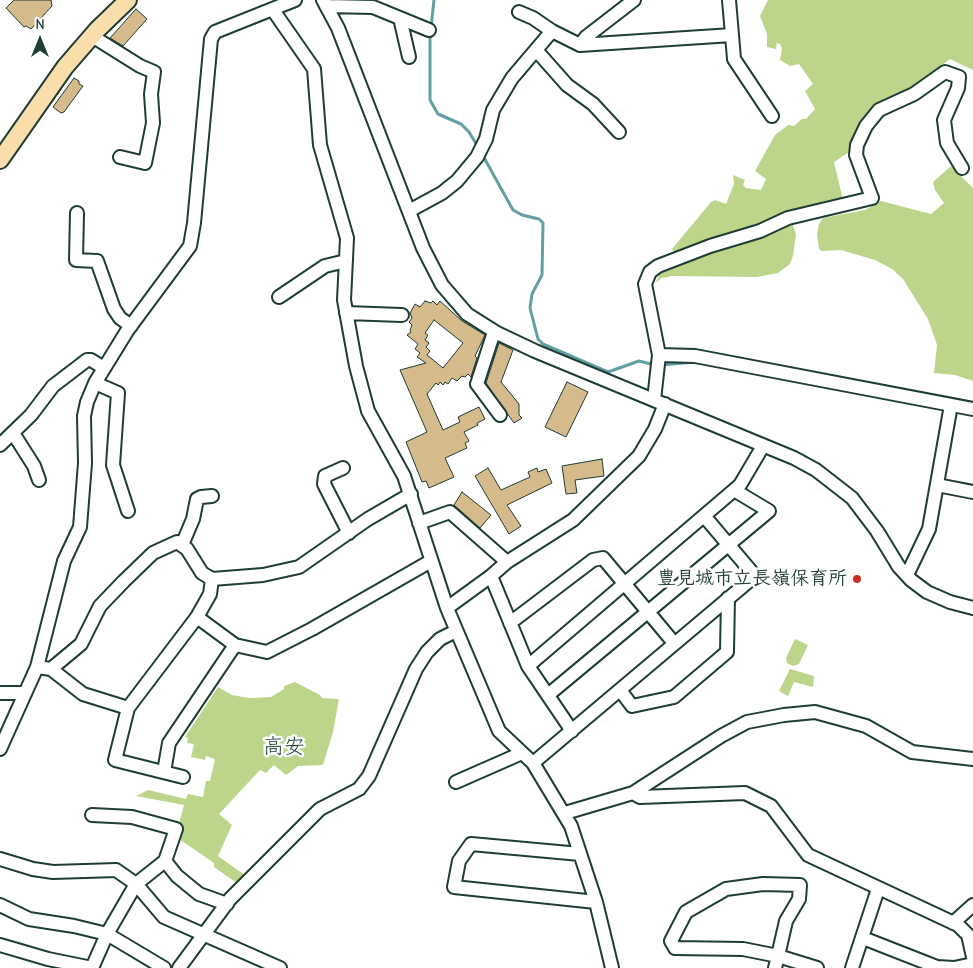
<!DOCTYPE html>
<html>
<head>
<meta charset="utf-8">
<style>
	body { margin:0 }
	#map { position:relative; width:973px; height:968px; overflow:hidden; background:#fff; font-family:"Comic Neue",sans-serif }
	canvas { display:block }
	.north { position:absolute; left:15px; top:15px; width:50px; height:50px; -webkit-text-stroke:4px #fff; paint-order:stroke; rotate:0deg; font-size:14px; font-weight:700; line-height:20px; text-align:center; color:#1f3d34 }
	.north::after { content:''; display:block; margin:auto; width:18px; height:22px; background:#1f3d34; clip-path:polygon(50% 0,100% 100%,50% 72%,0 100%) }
</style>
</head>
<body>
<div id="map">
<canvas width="973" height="968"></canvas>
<div class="north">N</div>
</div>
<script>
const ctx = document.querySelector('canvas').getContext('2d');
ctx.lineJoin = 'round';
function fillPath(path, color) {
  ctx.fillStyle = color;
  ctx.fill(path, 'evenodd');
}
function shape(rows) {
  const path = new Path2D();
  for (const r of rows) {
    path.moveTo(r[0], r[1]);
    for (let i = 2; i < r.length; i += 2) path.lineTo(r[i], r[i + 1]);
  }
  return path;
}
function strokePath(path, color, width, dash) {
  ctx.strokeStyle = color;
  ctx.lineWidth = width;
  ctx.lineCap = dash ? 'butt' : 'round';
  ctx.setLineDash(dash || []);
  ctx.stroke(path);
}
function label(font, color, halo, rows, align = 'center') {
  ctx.font = font + ' "Comic Neue","Klee One",sans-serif';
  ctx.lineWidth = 5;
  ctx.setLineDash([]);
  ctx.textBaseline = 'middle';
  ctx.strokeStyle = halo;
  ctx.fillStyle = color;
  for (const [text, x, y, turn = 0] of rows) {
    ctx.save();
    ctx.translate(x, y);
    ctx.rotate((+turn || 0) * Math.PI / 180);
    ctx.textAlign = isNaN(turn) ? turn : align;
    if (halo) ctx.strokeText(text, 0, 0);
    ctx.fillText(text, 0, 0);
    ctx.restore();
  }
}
fillPath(shape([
	[768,0,973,0,973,70,950,59,912,87,872,107,856,129,849,152,834,162,843,200,766,223,675,255,672,249,711,202,715,200,726,204,734,184,733,175,745,180,743,185,746,188,761,190,766,179,755,171,775,135,788,125,794,126,802,119,806,119,815,109,805,91,813,84,799,64,790,66,780,60,782,48,780,44,777,43,776,49,767,47,767,34,760,16],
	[951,166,973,188,973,381,955,375,934,373,937,345,928,319,903,279,892,269,875,260,841,250,822,251,819,249,817,234,819,224,823,218,865,210,881,201,931,214,944,203,935,190,933,182],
	[792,223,796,234,793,256,790,264,778,273,757,277,672,276,662,278,655,283,661,273,706,255,779,231],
	[795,639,808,645,799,664,793,666,787,663,786,658],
	[790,669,814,676,813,687,794,682,788,696,779,691],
	[295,682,320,695,322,698,339,699,333,732,323,765,298,766,286,775,274,765,266,773,260,770,219,814,232,825,218,856,249,878,241,886,214,867,214,863,179,839,183,826,179,824,184,805,136,796,148,790,186,799,188,794,203,797,206,781,210,781,215,759,206,756,205,760,191,757,194,744,187,743,188,738,185,737,218,687,232,695,249,698,271,697,284,689,284,686]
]), '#bcd58b');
strokePath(shape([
	[431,28,434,0],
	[430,34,430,100,438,114,461,124,469,132,478,147],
	[482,154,513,210,522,215,539,219,543,223,542,275,532,294,530,308,538,339,543,344,608,372,639,361,655,365],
	[661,365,695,362]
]), '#629ea2', 3);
const building = shape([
	[14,0,51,0,52,6,31,29,26,26,24,27,6,8,14,0],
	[136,9,147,19,123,46,110,38,136,9],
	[74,78,79,81,79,84,83,86,64,112,61,113,53,107,74,78],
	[425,301,431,303,433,301,437,305,440,301,462,321,485,335,475,356,477,358,471,377,468,374,465,377,462,376,457,381,452,378,448,384,445,382,443,385,440,382,438,385,436,383,427,394,443,430,460,422,458,417,479,407,485,419,477,423,478,425,464,432,469,441,465,443,467,448,445,458,454,477,429,488,426,481,422,482,406,442,427,432,400,370,426,363,417,357,420,353,415,349,418,344,407,335,411,332,410,330,412,325,409,322,412,318,410,313,415,304,420,307,425,301],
	[434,320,463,343,443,368,427,355,430,351,426,347,429,343,425,340,428,335,425,333,434,320],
	[499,343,513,350,501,382,519,404,519,415,522,418,514,423,486,383,499,343],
	[567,382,588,392,566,437,545,427,567,382],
	[602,459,604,476,575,480,577,493,566,494,562,466,602,459],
	[488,468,501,490,530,477,528,472,537,468,538,472,546,469,552,483,507,505,521,526,509,534,475,476,488,468],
	[462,492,491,515,480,528,454,505,462,492]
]);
fillPath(building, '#d5bb8b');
strokePath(building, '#1f3d34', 1);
const minor = shape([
	[323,0,338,28,423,248,442,285,467,314,497,333,535,351,794,458,816,470,852,498,877,531,899,567,911,580,927,592,950,602,973,608],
	[729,0,732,35],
	[326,6,373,7,429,30],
	[273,10,314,69,320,145,347,238,344,300,356,366,368,411,404,476,447,608,499,731,533,763,571,826,596,902,612,968],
	[519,12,533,18,552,31],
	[400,18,409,57],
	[92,36,140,66,154,72,151,94,153,123,145,163,120,157],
	[580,45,586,37,634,0],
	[536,50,567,85,593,104,619,132],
	[409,211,442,193,457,181,477,157,486,139,493,110,512,78,552,31,580,45,732,35,734,59,772,116],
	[77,213,76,260,97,261,114,309,120,318,131,326],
	[279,297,325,266,346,261],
	[346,313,402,315],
	[494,332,477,384,500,415],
	[659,355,695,356,973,409],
	[95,383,118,393,113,465,128,511],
	[654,400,659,355,645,284,650,272,658,266,710,246,760,231,788,218,872,198,856,155,857,145,866,126,879,110,914,94,945,72,959,77,958,88,944,120,947,143,962,168],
	[13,433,34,466,39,480],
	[0,445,31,415,53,386,87,360,91,360,104,368],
	[343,468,325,476,324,484,349,533],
	[937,485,973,492],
	[419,523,450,512,507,562],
	[182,545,193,519,197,499,201,497,212,496],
	[907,575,929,529,951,405],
	[491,576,528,666,572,731],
	[447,608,491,576,507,562,573,520,639,456,655,429,665,404],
	[197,617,210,594,212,579],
	[510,623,593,560,603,558,674,643],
	[235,645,267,652,312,629,431,561],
	[528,666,740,485,763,446],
	[37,667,51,669,81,644,100,606,124,581,153,553,177,542,187,549,202,573,212,579,263,575,299,567,368,519,411,494],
	[51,669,83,694,128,708],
	[620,690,632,706,674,697,727,652,728,598],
	[0,693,24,693],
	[548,695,769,511,734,490],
	[0,749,37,667,64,561,80,527,85,463,84,416,87,402,95,383,127,331,190,246,194,223,211,39,215,32,295,0],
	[533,763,755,576,705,517],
	[164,772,169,743,235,645,197,617,128,708,115,760,183,777],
	[456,782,522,753],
	[633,793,640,797,745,793,771,806,808,855,958,925,968,935,973,957],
	[565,813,633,793,721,736,747,722,784,715,815,712,866,726,912,752,973,759],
	[92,815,132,817,176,829,165,861,136,884,107,934,92,968],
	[580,854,471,844,459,861,454,887,596,902],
	[0,859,33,869,53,872,116,870,136,884,164,917,280,968],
	[165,861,177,876,199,894,227,904],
	[0,905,29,919,74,926,107,934,164,968],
	[953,923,973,905],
	[863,938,937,967,954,968,973,964],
	[0,945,48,959,92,968],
	[179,968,230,899,320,809,359,789,369,776,416,669,427,652,440,639,456,631],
	[775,968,778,956,786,921,799,899,800,885,763,884,726,889,686,912,671,941,675,948,743,949,778,956,817,968],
	[852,968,878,889]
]);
const major = shape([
	[0,160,65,67,97,30,128,0]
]);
strokePath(minor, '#1f3d34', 16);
strokePath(major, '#1f3d34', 20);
strokePath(minor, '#fff', 12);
strokePath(major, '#f9deab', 16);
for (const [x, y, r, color] of [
	[857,579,5,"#c8321e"]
]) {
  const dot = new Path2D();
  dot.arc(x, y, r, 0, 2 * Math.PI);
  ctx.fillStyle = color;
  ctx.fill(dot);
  strokePath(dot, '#fff', 2);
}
label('bold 19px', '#1f3d34', '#fff', [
	["豊見城市立長嶺保育所",847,579]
], 'right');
label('21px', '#1f3d34', '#fff', [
	["高安",284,747]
]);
</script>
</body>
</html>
